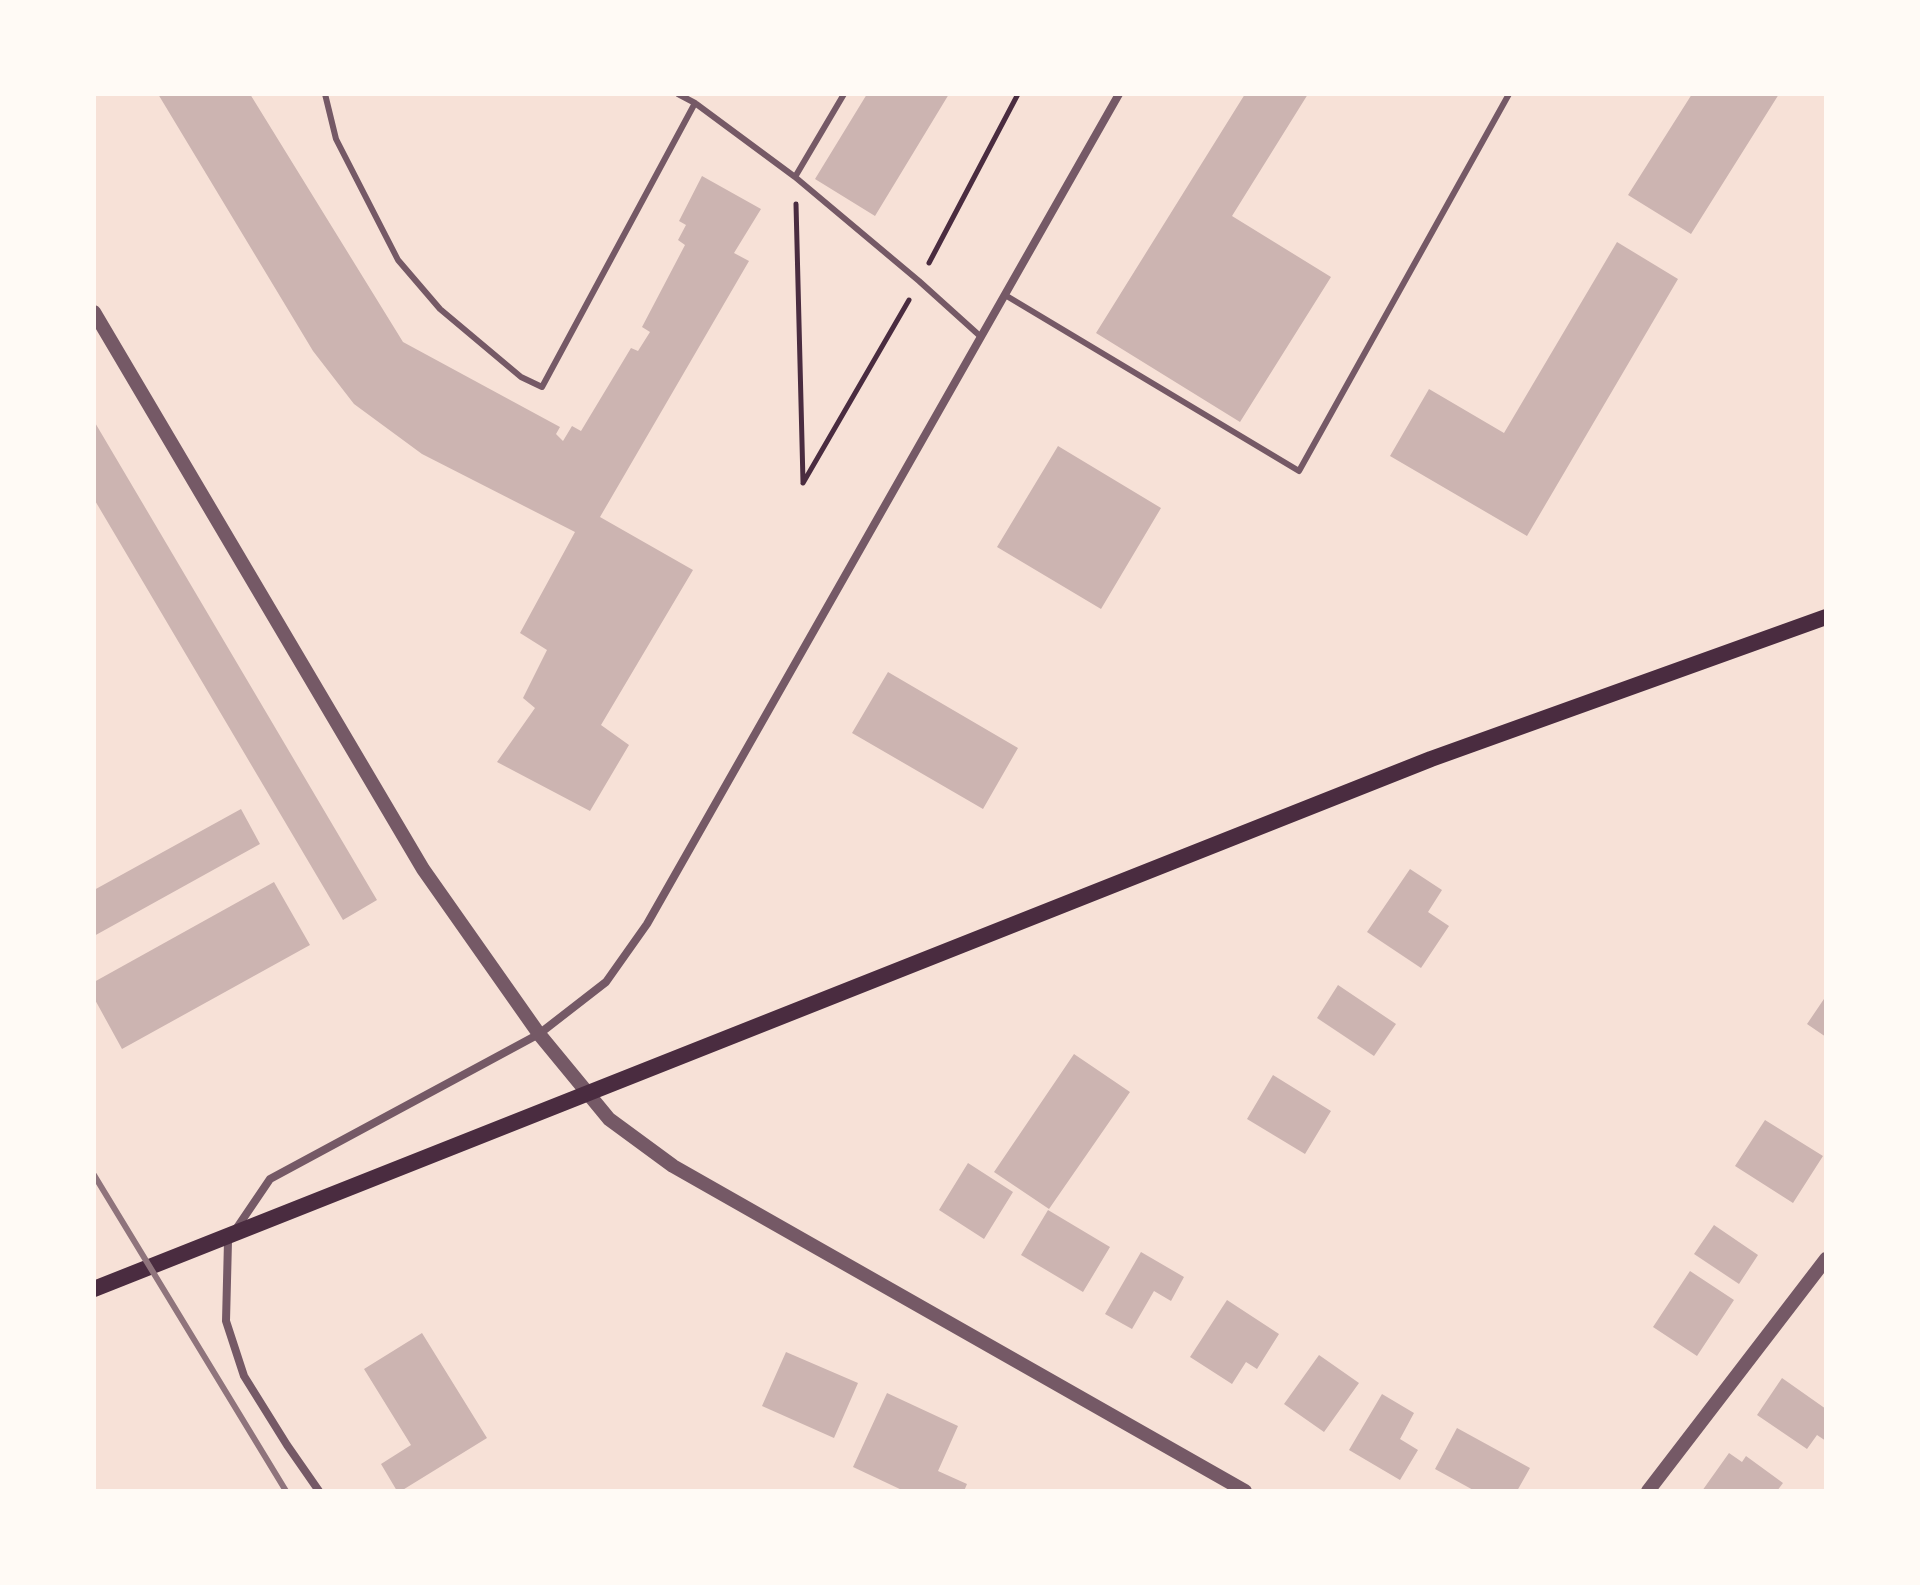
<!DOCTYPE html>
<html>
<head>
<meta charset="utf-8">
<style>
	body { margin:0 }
	#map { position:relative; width:1920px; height:1585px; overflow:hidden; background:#f7e1d7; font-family:"Roboto Condensed",sans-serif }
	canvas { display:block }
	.frame { position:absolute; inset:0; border:96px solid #fffaf5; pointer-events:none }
</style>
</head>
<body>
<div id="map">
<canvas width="1920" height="1585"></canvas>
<div class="frame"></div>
</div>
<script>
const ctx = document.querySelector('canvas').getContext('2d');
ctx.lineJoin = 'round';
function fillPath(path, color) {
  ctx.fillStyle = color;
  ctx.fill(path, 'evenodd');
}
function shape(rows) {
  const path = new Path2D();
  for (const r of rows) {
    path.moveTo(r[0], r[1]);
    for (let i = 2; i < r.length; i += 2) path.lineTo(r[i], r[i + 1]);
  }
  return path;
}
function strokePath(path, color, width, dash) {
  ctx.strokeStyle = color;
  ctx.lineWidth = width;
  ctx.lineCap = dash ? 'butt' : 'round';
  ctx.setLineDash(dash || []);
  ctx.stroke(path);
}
fillPath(shape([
	[158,94,250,94,403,342,560,427,556,434,563,441,572,426,581,431,631,348,638,351,650,332,642,327,685,245,678,240,686,225,679,221,702,176,761,209,734,253,749,261,600,517,693,570,601,725,629,745,590,811,497,762,535,708,523,698,547,650,520,633,575,532,422,454,354,404,313,351],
	[867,94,949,94,875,216,815,179],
	[1245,94,1308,94,1232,216,1331,277,1240,422,1096,333],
	[1692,94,1779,94,1691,234,1628,195],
	[1617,242,1678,279,1527,536,1390,456,1429,389,1504,433],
	[94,421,377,900,343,920,94,499],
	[1058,446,1161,508,1101,609,997,547],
	[888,672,1018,748,983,809,852,733],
	[241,809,260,844,94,936,94,890],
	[1410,869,1442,890,1428,912,1449,926,1421,968,1367,932],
	[274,882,310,945,122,1049,94,998,94,982],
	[1338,985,1396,1024,1374,1056,1317,1018],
	[1826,996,1826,1037,1807,1024],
	[1074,1054,1130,1092,1049,1209,994,1172],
	[1273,1075,1331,1111,1305,1154,1247,1119],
	[1765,1120,1823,1156,1793,1203,1735,1166],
	[968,1163,1013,1192,984,1239,939,1210],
	[1048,1210,1110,1247,1083,1292,1021,1255],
	[1714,1225,1758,1255,1739,1284,1694,1254],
	[1141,1252,1184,1277,1171,1301,1154,1291,1132,1329,1105,1314],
	[1690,1271,1734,1300,1697,1356,1653,1327],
	[1227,1300,1279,1334,1257,1369,1246,1362,1232,1384,1190,1357],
	[422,1333,487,1438,401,1491,397,1491,381,1464,411,1445,364,1369],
	[786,1352,858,1383,834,1438,762,1406],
	[1319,1355,1359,1383,1324,1432,1284,1404],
	[1782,1378,1826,1409,1826,1441,1817,1435,1807,1449,1757,1415],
	[887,1393,958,1426,938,1471,967,1484,964,1491,904,1491,853,1467],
	[1382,1394,1414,1413,1400,1439,1418,1450,1400,1480,1349,1450],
	[1457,1428,1530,1468,1517,1491,1475,1491,1435,1469],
	[1729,1453,1742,1462,1746,1456,1783,1483,1777,1491,1702,1491]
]), '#ccb4b1');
strokePath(shape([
	[796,204,803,482],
	[929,263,1018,94],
	[803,483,909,300]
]), '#4a2c40', 5);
strokePath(shape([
	[325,94,336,139,398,260,440,309,521,377,542,387,695,103,795,177,919,281,980,336],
	[678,94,695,103],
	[795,177,844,94],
	[1005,295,1299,471,1509,94]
]), '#755966', 6);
strokePath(shape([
	[319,1491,287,1445,244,1376,226,1321,228,1241,270,1179,539,1034,606,982,647,924,1119,94]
]), '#755966', 8);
strokePath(shape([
	[94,312,423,869,539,1034,609,1119,673,1166,1245,1491],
	[1648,1491,1826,1259]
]), '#755966', 14);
strokePath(shape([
	[94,1289,1431,759,1826,617]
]), '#4a2c40', 16);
strokePath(shape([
	[94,1175,286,1491]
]), '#8f747c', 6);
</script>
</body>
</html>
